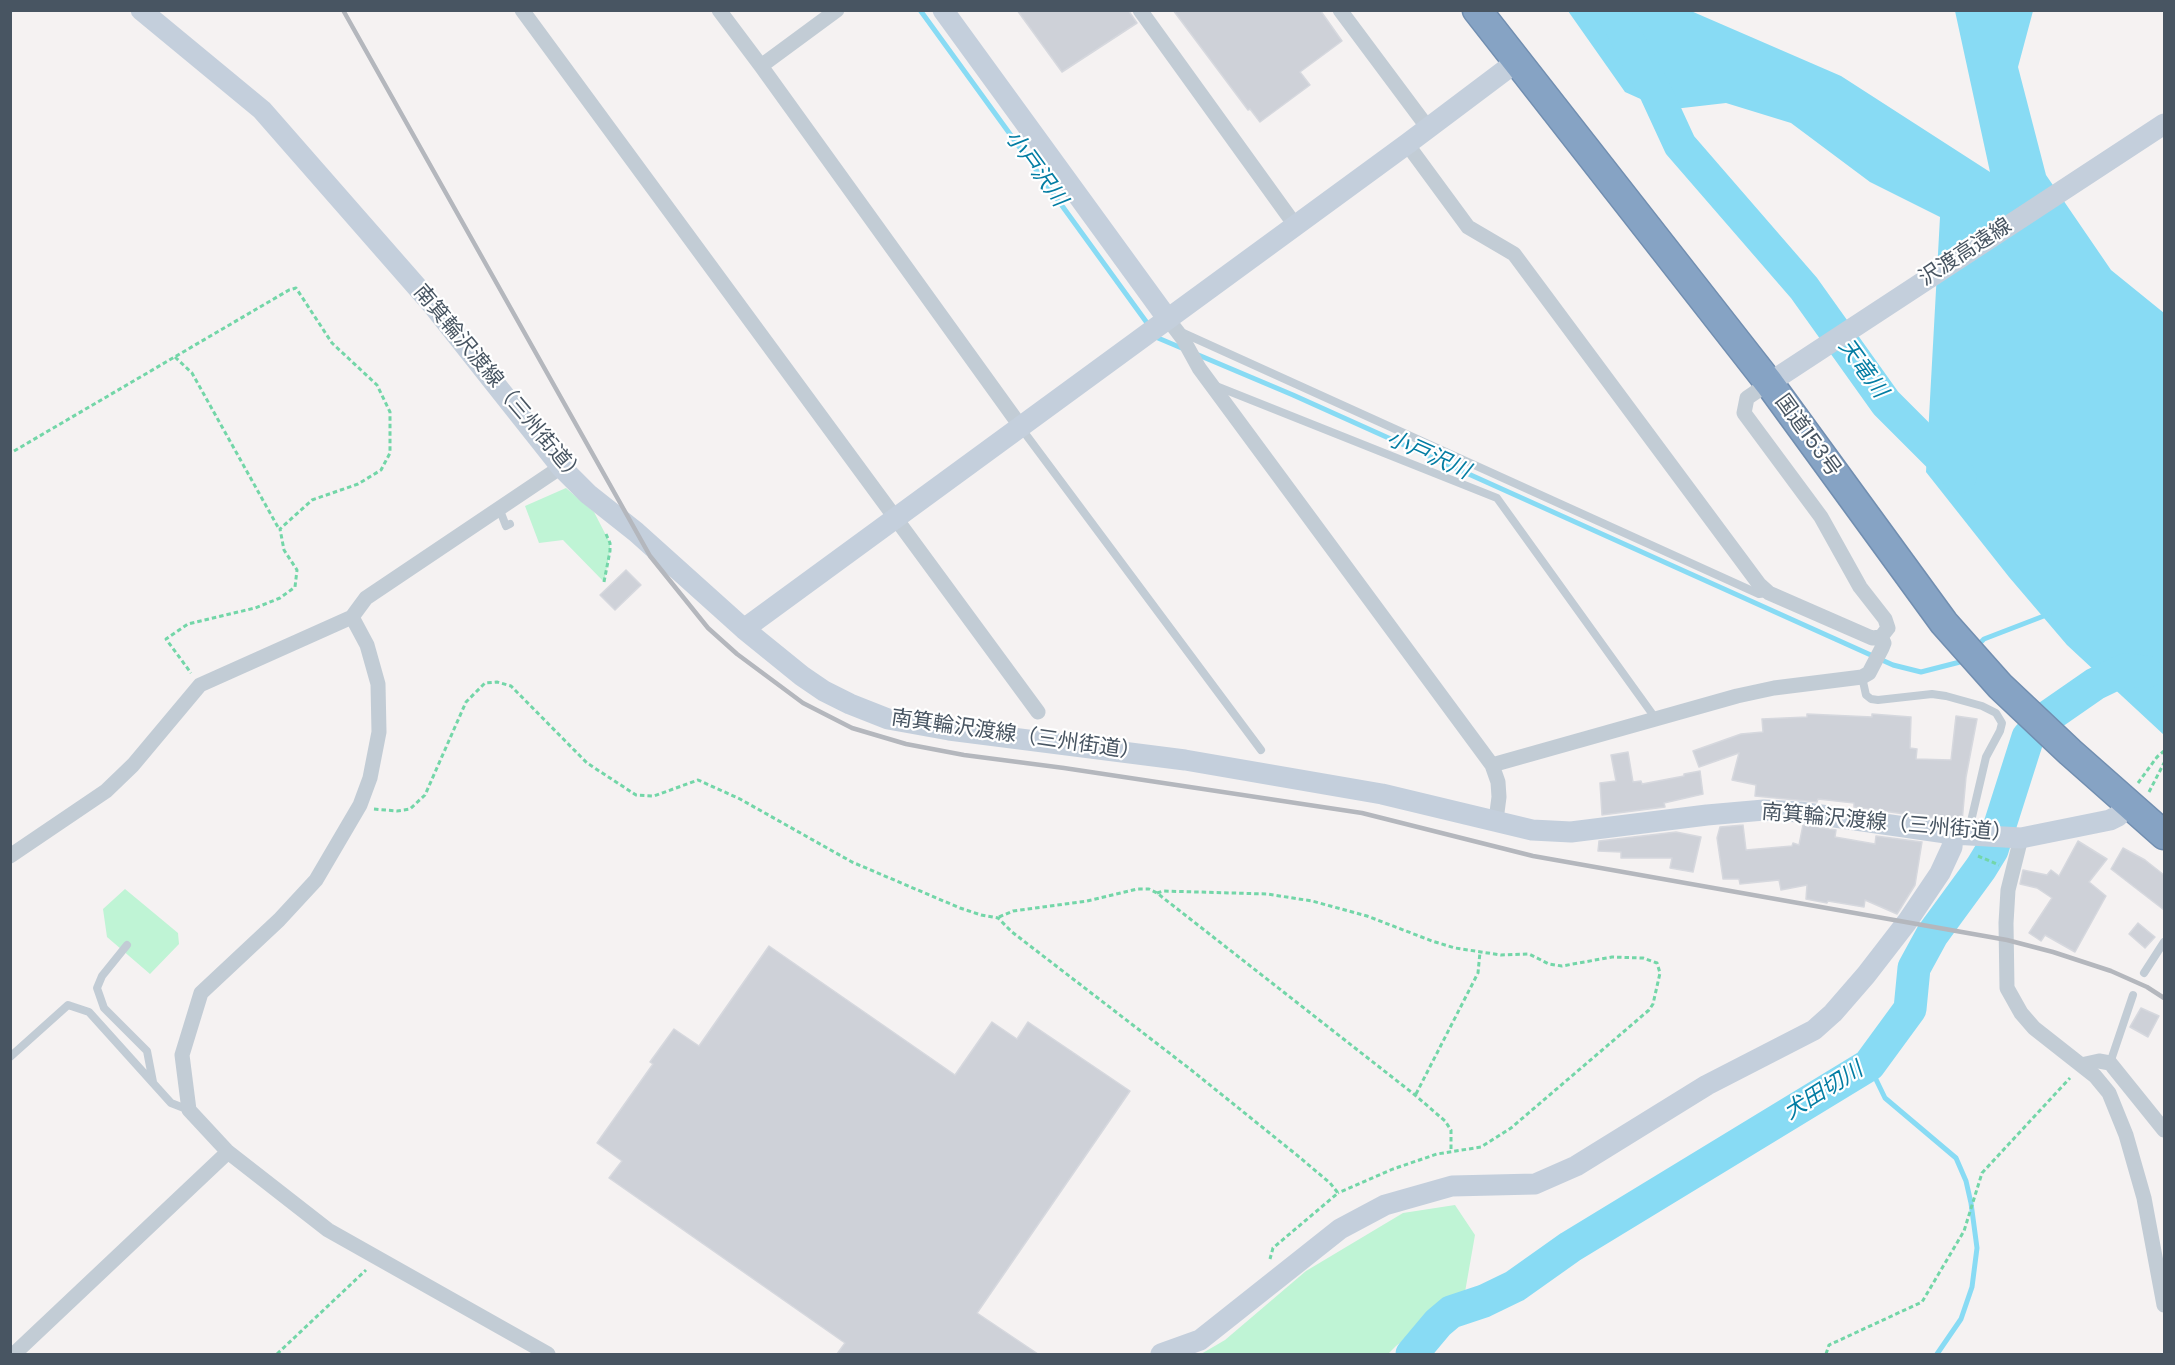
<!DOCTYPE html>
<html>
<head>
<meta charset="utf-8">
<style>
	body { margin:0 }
	#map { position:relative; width:2175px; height:1365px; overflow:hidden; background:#f5f2f2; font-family:Poppins,sans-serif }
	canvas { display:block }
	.frame { position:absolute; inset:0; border:12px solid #485562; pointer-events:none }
</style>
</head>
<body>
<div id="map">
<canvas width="2175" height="1365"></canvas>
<div class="frame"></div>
</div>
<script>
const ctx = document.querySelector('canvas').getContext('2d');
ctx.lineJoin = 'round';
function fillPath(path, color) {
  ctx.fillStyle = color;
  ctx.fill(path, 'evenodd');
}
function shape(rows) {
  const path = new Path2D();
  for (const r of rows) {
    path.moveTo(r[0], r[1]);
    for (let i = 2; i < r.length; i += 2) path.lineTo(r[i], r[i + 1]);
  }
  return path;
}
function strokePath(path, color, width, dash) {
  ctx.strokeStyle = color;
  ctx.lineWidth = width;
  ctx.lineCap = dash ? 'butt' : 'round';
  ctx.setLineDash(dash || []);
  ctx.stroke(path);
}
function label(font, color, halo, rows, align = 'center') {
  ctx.font = font + ' Poppins,"Noto Sans JP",sans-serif';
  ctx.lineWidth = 4.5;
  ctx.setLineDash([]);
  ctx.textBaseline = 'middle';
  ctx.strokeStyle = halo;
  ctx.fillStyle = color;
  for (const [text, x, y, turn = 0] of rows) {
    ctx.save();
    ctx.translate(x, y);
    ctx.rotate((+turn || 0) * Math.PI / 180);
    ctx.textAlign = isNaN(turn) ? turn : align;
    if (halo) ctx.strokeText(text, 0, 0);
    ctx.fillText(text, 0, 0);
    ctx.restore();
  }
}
fillPath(shape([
	[566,488,594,512,610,543,610,551,604,582,563,540,539,543,525,506],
	[125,889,178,933,179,944,150,974,107,937,103,909],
	[1455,1205,1475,1235,1465,1292,1396,1346,1388,1354,1201,1354,1225,1340,1306,1271,1403,1213]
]), '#bff4d5');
fillPath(shape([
	[1568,11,1691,11,1841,76,1990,172,1955,11,2033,11,2018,67,2046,175,2111,270,2164,313,2164,735,2067,645,2009,577,1926,472,1940,217,1870,182,1791,123,1726,103,1665,110,1625,92]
]), '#88dbf4');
strokePath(shape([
	[920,10,1150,327],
	[10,11,11,10],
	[1156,335,1158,338,1184,349],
	[1196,354,1293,395,1893,665,1921,672,1960,662,1965,658],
	[1976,647,1984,639,2049,614],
	[1869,1065,1885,1098,1956,1158,1966,1181,1971,1203,1977,1248,1972,1287,1961,1319,1937,1354]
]), '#88dbf4', 5);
strokePath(shape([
	[1612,10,1656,93,1680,145,1804,288,1886,403,1960,477],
	[1412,1354,1438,1323,1451,1312,1484,1301,1515,1286,1570,1247,1869,1065,1910,1009,1914,968,1932,935,1981,868,1992,850,2028,737,2046,718,2095,684,2124,670,2146,672]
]), '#88dbf4', 33);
const building = shape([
	[1017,10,1128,10,1137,23,1062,72,1017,10],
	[1173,10,1320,10,1342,41,1300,72,1310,85,1260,122,1250,109,1248,110,1173,10],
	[626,570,641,585,615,610,600,595,626,570],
	[1807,714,1872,717,1872,714,1911,717,1910,748,1917,749,1916,759,1951,760,1956,716,1977,719,1966,777,1962,822,1854,807,1854,803,1818,799,1817,802,1755,796,1756,785,1732,780,1739,753,1699,767,1693,751,1741,734,1763,732,1762,719,1807,717,1807,714],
	[1628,752,1633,782,1641,781,1642,784,1684,776,1684,774,1700,771,1703,794,1664,803,1665,807,1602,815,1600,783,1616,781,1611,755,1628,752],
	[1743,825,1746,850,1792,846,1793,843,1799,845,1803,825,1836,830,1835,837,1875,844,1876,836,1922,842,1915,885,1897,914,1865,900,1864,907,1828,901,1827,903,1806,899,1807,885,1781,890,1779,880,1740,884,1739,879,1723,879,1717,838,1720,827,1743,825],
	[1676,832,1701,837,1693,872,1670,868,1672,858,1621,858,1621,852,1598,851,1599,841,1676,832],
	[2078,841,2107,859,2089,882,2106,896,2075,952,2045,935,2041,941,2029,933,2052,898,2037,888,2020,884,2023,870,2047,875,2051,870,2059,876,2078,841],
	[2123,848,2145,860,2164,875,2164,910,2111,869,2123,848],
	[2138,923,2155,937,2145,948,2129,934,2138,923],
	[769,946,955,1075,992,1022,1017,1039,1028,1022,1130,1091,977,1313,1038,1354,837,1354,845,1343,609,1178,622,1161,597,1143,653,1064,650,1062,674,1029,699,1046,769,946],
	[2141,1008,2159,1016,2148,1037,2130,1027,2141,1008]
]);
fillPath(building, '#ced1d8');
strokePath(building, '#d6d8de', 1.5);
const highway = shape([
	[1477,10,1769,383,1944,623,2000,686,2070,752,2164,835]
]);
strokePath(highway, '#718eb0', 31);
strokePath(shape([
	[175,357,192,373,279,529],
	[14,451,289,290,296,288,332,343,377,385,390,412,390,453,381,470,358,484,312,500,280,529,284,550,297,570,295,587,280,598,255,608,188,624,166,639,191,673],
	[604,582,610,551,610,543,606,534],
	[2138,783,2157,757,2164,751],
	[2149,792,2164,763],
	[374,809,397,811,410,809,425,795,466,702,485,683,497,682,511,686,587,763,636,795,654,796,698,780,740,799,852,862,960,908,981,915,998,918,1012,932,1190,1069,1298,1156,1330,1183,1338,1193,1273,1248,1270,1259],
	[1978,856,1999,865],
	[1157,893,1163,891,1267,894,1312,901,1367,916,1432,941,1455,948,1501,955,1529,954,1549,964,1562,966,1612,957,1643,958,1657,963,1660,973,1653,1004,1649,1010,1511,1128,1481,1147,1437,1154,1393,1169,1338,1193],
	[999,917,1013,911,1087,901,1137,889,1149,889,1157,893,1415,1095,1445,1121,1451,1130,1451,1151],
	[1416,1094,1478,973,1480,952],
	[277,1354,366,1270],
	[1826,1354,1829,1345,1922,1302,1964,1231,1982,1173,2070,1078]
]), '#73d6a8', 3, [4.5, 3]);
strokePath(shape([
	[1181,332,1759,594,1769,593],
	[1216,386,1497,498,1656,719],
	[1021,428,1261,750],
	[499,508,506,526,510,524],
	[1862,677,1866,695,1871,699,1878,700,1932,694,1946,696,1982,706,1996,713,2002,723,2000,731,1986,757,1968,834],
	[127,945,102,976,97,988,104,1008,147,1051,153,1082],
	[2144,973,2164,942],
	[10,1057,68,1005,89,1012,171,1103,189,1110],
	[2110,1063,2133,995]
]), '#c2ccd5', 8);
strokePath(shape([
	[522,10,1038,712],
	[719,10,761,66,1021,427],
	[1140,10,1295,225],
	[1340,10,1428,128],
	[761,66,837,10],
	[1407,144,1468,227,1514,254,1759,584,1769,593,1872,638,1881,637,1888,628,1885,619,1860,587,1821,517,1744,413,1747,398,1769,383],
	[1167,318,1183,339,1199,368,1492,765,1498,782,1499,797,1496,820],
	[352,617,367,645,378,684,379,732,370,778,360,805,316,880,279,920,201,993,182,1055,189,1110,228,1152,328,1230,548,1354],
	[1492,765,1737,696,1774,688,1862,677,1869,673,1882,648,1884,643,1881,637],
	[2021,838,2008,890,2006,923,2007,988,2021,1013,2034,1028,2095,1076,2109,1093,2126,1135,2144,1198,2164,1305],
	[10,856,106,791,133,765,200,685,352,617,366,598,561,467],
	[2081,1065,2099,1061,2110,1063,2164,1130],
	[14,1354,228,1152]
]), '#c2ccd5', 15);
strokePath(shape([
	[141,10,262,110,431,303,561,467,588,494,636,532,744,629,802,676,824,691,850,704,888,719,949,730,1185,760,1382,794,1532,830,1571,832,1707,815,1764,810,1800,812,1953,834,2021,838,2110,820,2118,816,2127,803],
	[943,10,1167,318],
	[1769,383,2164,124],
	[744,629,1407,144,1516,62],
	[1161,1354,1200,1340,1340,1229,1385,1205,1452,1186,1535,1184,1576,1166,1707,1085,1814,1030,1833,1013,1866,975,1907,922,1940,873,1952,847,1953,834]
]), '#c4cfdc', 21);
strokePath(highway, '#86a3c4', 28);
strokePath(shape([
	[343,10,650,556,708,628,737,654,803,703,852,728,906,744,964,755,1064,768,1362,813,1533,856,2007,940,2053,952,2111,971,2147,987,2164,998]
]), '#b4b7bd', 4.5);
label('21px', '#485562', '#fff', [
	["沢渡高遠線",1966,253,-33],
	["南箕輪沢渡線（三州街道）",498,385,50],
	["国道153号",1807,436,54],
	["南箕輪沢渡線（三州街道）",1016,736,8],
	["南箕輪沢渡線（三州街道）",1887,824,5]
]);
label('italic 22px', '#037da3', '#fff', [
	["小戸沢川",1035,169,54],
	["天竜川",1862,369,54],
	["小戸沢川",1428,456,24],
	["犬田切川",1824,1092,-32]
]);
</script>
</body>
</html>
